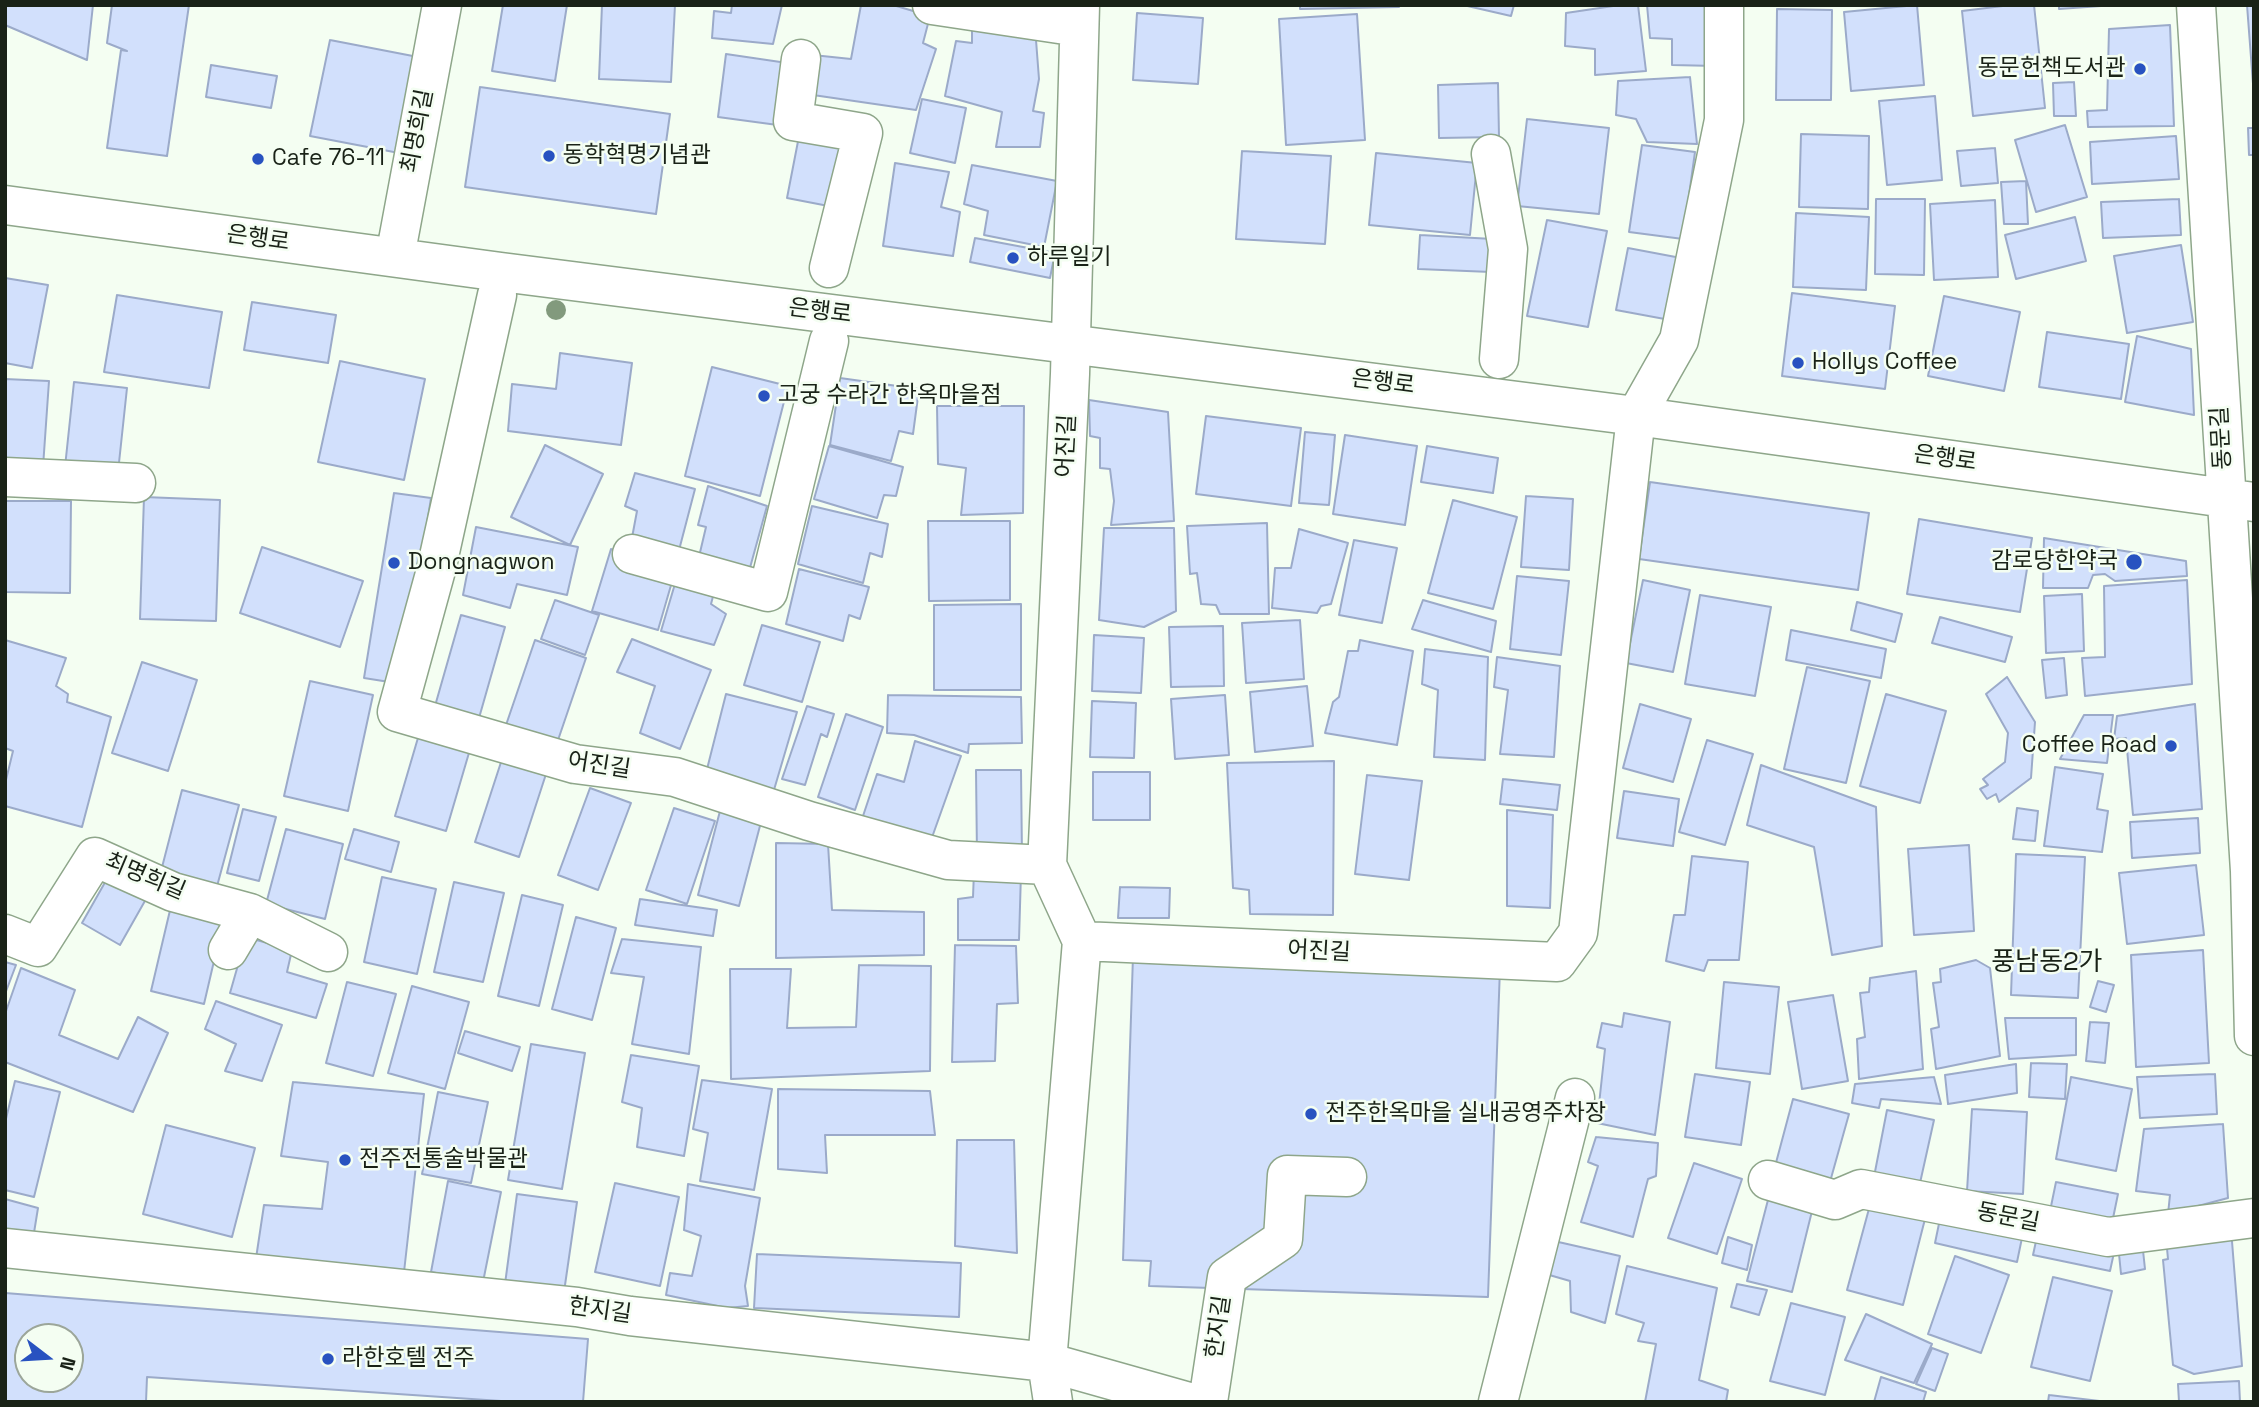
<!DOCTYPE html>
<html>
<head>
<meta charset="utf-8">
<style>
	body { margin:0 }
	#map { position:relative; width:2259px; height:1407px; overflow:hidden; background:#f4fef2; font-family:"Space Grotesk",sans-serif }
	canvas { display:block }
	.frame { position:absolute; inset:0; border:7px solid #192217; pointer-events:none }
	.north { position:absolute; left:14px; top:1323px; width:70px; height:70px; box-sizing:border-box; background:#f4fef2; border:2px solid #9ca69a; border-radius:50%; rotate:107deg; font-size:19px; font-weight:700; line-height:28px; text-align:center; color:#192217 }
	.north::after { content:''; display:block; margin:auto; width:24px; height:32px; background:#2852c0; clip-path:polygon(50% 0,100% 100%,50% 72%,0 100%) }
</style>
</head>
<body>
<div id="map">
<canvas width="2259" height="1407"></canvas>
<div class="frame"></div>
<div class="north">N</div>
</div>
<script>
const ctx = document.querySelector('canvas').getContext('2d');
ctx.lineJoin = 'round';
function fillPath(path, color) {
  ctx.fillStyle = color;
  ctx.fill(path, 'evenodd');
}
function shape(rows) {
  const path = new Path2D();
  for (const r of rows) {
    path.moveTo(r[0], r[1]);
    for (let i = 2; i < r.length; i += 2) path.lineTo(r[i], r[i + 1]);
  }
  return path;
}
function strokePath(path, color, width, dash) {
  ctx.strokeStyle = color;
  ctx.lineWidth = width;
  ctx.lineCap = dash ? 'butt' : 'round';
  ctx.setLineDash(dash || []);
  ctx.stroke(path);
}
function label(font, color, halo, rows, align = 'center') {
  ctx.font = font + ' "Space Grotesk","Noto Sans KR",sans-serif';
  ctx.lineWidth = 5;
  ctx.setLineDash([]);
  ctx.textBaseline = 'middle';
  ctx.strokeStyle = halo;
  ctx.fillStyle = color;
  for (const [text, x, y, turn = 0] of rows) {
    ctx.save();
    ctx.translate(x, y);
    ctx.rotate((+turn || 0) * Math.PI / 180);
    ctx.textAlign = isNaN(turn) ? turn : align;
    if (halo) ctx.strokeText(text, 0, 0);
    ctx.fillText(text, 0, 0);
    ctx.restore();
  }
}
const building = shape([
	[5,5,93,5,87,60,5,25,5,5],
	[112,5,189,5,167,156,107,148,121,50,127,51,107,43,112,5],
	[503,5,567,5,555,81,492,71,503,5],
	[602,5,675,5,671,82,599,79,602,5],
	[732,5,782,5,773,44,712,38,714,11,731,13,732,5],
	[861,5,893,5,930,16,923,43,936,49,916,110,813,95,813,55,851,59,861,5],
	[1300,5,1399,5,1399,7,1300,9,1300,5],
	[1463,5,1514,5,1511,16,1463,5],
	[1620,5,1638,5,1646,71,1595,75,1595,49,1565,46,1566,13,1620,5],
	[1647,5,1709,5,1716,66,1672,65,1672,39,1650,38,1647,5],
	[1917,5,1924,85,1851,91,1844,12,1917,5],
	[2011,5,2034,5,2045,108,1973,116,1962,11,2011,5],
	[2059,5,2115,5,2059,9,2059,5],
	[2247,5,2254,5,2254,97,2247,5],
	[1777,9,1832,10,1831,100,1776,100,1777,9],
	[1137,13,1203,18,1198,84,1133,80,1137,13],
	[1357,14,1365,140,1286,145,1279,19,1357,14],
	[972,25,1036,40,1039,79,1033,111,1044,113,1040,147,996,147,1002,112,945,96,956,41,972,43,972,25],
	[2170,25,2174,126,2088,127,2087,111,2107,110,2109,29,2170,25],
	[330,40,418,57,399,153,310,136,330,40],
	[726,54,794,64,785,126,718,117,726,54],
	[211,65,277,76,271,108,206,97,211,65],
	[1690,77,1697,144,1647,142,1636,119,1616,115,1618,81,1690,77],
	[2074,82,2076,116,2054,116,2053,83,2074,82],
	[1498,83,1499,137,1439,138,1438,85,1498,83],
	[480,87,670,114,656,214,465,187,480,87],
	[1935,96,1942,180,1887,185,1879,101,1935,96],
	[922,99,966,108,955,163,910,153,922,99],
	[1527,119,1609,128,1599,214,1517,206,1527,119],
	[2065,125,2087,197,2036,212,2015,140,2065,125],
	[2248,128,2254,128,2254,155,2249,155,2248,128],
	[800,131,857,143,844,209,787,198,800,131],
	[1801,134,1869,136,1868,209,1799,207,1801,134],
	[2176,136,2179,179,2092,184,2090,142,2176,136],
	[1642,145,1695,152,1683,239,1629,232,1642,145],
	[1995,148,1998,183,1961,186,1957,151,1995,148],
	[1242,151,1331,156,1325,244,1236,239,1242,151],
	[1376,153,1477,163,1470,235,1369,225,1376,153],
	[895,163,949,172,941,207,960,212,953,256,883,246,895,163],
	[972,165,1057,181,1044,247,984,235,988,211,964,204,972,165],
	[2026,181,2028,224,2004,224,2001,182,2026,181],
	[1876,199,1925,199,1924,275,1875,274,1876,199],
	[2179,199,2181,235,2103,238,2101,202,2179,199],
	[1995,200,1998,277,1934,280,1930,204,1995,200],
	[1796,213,1869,217,1866,290,1793,287,1796,213],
	[2075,217,2086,261,2016,279,2005,235,2075,217],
	[1547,220,1607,231,1588,327,1527,316,1547,220],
	[1420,235,1493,239,1491,272,1418,269,1420,235],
	[975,238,1055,253,1050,278,970,262,975,238],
	[2181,245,2193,322,2127,333,2114,256,2181,245],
	[1628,248,1681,258,1670,320,1616,310,1628,248],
	[5,278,48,285,32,368,5,363,5,278],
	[1792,293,1895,306,1885,389,1782,376,1792,293],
	[117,295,222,312,209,388,104,372,117,295],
	[1944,296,2020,312,2004,391,1928,376,1944,296],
	[252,302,336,315,328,363,244,350,252,302],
	[2047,332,2129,344,2121,399,2039,387,2047,332],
	[2137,336,2191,349,2194,415,2125,402,2137,336],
	[560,353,632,363,621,445,508,431,512,384,556,389,560,353],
	[340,361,425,379,404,480,318,462,340,361],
	[712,367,788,386,760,496,685,476,712,367],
	[840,378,919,389,913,434,899,431,891,461,830,445,840,378],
	[5,379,49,381,43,467,5,465,5,379],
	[74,382,127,388,118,472,65,467,74,382],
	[1089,400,1168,412,1174,521,1111,525,1114,501,1110,469,1100,468,1100,438,1090,436,1089,400],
	[937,406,1024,406,1023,513,961,515,966,468,938,464,937,406],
	[1206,416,1301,428,1291,506,1196,494,1206,416],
	[1305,432,1335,435,1329,505,1299,503,1305,432],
	[1345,435,1417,446,1405,525,1333,514,1345,435],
	[545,445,603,474,570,545,511,517,545,445],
	[829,446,903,467,896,496,884,495,877,518,814,499,829,446],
	[1427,446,1498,458,1493,493,1421,482,1427,446],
	[635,473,695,489,678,554,631,543,637,511,625,506,635,473],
	[1650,482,1869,513,1858,590,1639,559,1650,482],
	[708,486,767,506,748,575,698,561,706,527,698,525,708,486],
	[394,493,431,498,402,684,364,678,394,493],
	[1526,496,1573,499,1569,570,1521,567,1526,496],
	[144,497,220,500,216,621,140,619,144,497],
	[1453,500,1517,517,1493,609,1428,593,1453,500],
	[5,501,71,501,70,593,5,592,5,501],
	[812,506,888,524,882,557,870,553,863,583,798,564,812,506],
	[1919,519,2032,538,2020,612,1907,594,1919,519],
	[928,521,1010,521,1010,600,929,601,928,521],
	[1267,523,1269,614,1220,614,1216,605,1201,604,1197,573,1190,574,1187,526,1267,523],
	[476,527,578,547,567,595,517,584,510,608,463,595,476,527],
	[1104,528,1174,528,1176,611,1144,627,1099,620,1104,528],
	[1299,529,1348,543,1331,604,1321,606,1317,613,1272,608,1275,568,1291,568,1299,529],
	[2044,538,2186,561,2187,576,2115,581,2105,574,2093,575,2088,588,2043,588,2044,538],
	[1354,540,1397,548,1382,623,1339,615,1354,540],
	[262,547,363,581,340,647,240,613,262,547],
	[611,549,676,568,658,630,592,611,611,549],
	[799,569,869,587,860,619,849,615,843,641,786,624,799,569],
	[1517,576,1569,581,1561,655,1510,649,1517,576],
	[677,577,715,589,711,604,726,614,714,645,661,631,677,577],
	[1643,580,1690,590,1673,672,1626,663,1643,580],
	[2187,580,2192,684,2085,696,2082,658,2105,657,2104,586,2187,580],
	[2082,594,2084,651,2046,653,2044,596,2082,594],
	[1700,595,1771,607,1755,696,1685,684,1700,595],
	[555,600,599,615,585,655,541,639,555,600],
	[1423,600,1496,621,1491,652,1412,629,1423,600],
	[1857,602,1902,614,1895,642,1851,630,1857,602],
	[1021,604,1021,690,934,690,934,605,1021,604],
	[461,615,505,627,479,718,435,706,461,615],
	[1940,617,2012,637,2005,662,1932,643,1940,617],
	[1300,620,1304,679,1246,683,1242,623,1300,620],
	[762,625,820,642,802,702,744,685,762,625],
	[1223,626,1224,686,1171,687,1169,627,1223,626],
	[1791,630,1886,649,1881,678,1786,660,1791,630],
	[1094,635,1144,638,1141,693,1092,691,1094,635],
	[632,639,711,670,680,749,640,733,655,686,617,672,632,639],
	[5,640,66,658,56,686,68,694,67,702,111,717,82,827,5,806,5,784,13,751,5,748,5,640],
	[535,640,586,658,556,746,505,728,535,640],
	[1360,640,1413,651,1397,745,1325,733,1333,702,1339,697,1348,651,1358,651,1360,640],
	[1425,649,1488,657,1485,760,1434,757,1438,690,1422,684,1425,649],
	[1497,657,1560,666,1554,757,1500,754,1508,690,1494,687,1497,657],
	[2064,658,2067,695,2046,698,2042,660,2064,658],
	[142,662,197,680,168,771,112,753,142,662],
	[1807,667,1870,681,1846,783,1784,769,1807,667],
	[2007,677,2035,722,2031,778,1999,802,1996,794,1987,799,1980,789,1988,785,1983,779,2005,762,2008,733,1986,694,2007,677],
	[310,681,373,695,348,811,284,796,310,681],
	[1307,686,1313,746,1255,752,1250,692,1307,686],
	[726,694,797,712,771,800,704,781,726,694],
	[1886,694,1946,711,1920,803,1860,786,1886,694],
	[888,695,1021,697,1022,743,969,744,968,753,914,735,887,733,888,695],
	[1225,695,1229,755,1175,759,1171,699,1225,695],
	[1092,701,1136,703,1134,758,1090,757,1092,701],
	[1640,704,1691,719,1673,782,1623,768,1640,704],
	[2195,704,2202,809,2133,815,2126,738,2114,739,2117,716,2195,704],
	[807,706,834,714,827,737,821,734,805,785,782,779,807,706],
	[846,714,883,727,855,810,818,797,846,714],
	[2084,715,2113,715,2107,763,2060,759,2084,715],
	[420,731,471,746,446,831,395,816,420,731],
	[1707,740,1753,754,1725,845,1679,832,1707,740],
	[915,741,961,756,930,843,862,819,877,774,904,782,915,741],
	[503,756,547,771,519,857,475,842,503,756],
	[1334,761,1333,915,1250,914,1249,890,1233,888,1227,763,1334,761],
	[1761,765,1876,807,1882,946,1832,955,1814,847,1747,825,1761,765],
	[2055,767,2103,774,2097,809,2108,811,2102,852,2044,846,2055,767],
	[976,770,1021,770,1022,856,977,856,976,770],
	[1093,772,1150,772,1150,820,1093,820,1093,772],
	[1367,775,1422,781,1409,880,1355,874,1367,775],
	[1503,779,1560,785,1557,810,1500,804,1503,779],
	[590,788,631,803,598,890,558,875,590,788],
	[182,790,239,805,216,890,160,875,182,790],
	[1624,791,1679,799,1673,846,1617,838,1624,791],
	[674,808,715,821,687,904,646,890,674,808],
	[2017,808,2038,811,2035,841,2013,839,2017,808],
	[243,809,276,817,259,881,227,873,243,809],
	[1507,810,1553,815,1550,908,1507,906,1507,810],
	[720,811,761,822,739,906,698,895,720,811],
	[2198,818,2200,853,2132,858,2130,822,2198,818],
	[286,829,343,844,325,919,266,904,286,829],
	[354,829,399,842,391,872,345,859,354,829],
	[776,843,828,844,832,910,924,912,924,955,776,958,776,843],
	[1969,845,1974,931,1914,935,1908,849,1969,845],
	[2016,854,2085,857,2078,998,2011,995,2016,854],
	[1692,856,1748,862,1739,960,1708,960,1704,971,1666,961,1674,915,1685,915,1692,856],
	[2196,865,2204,935,2127,944,2119,873,2196,865],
	[112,870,150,892,120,945,82,923,112,870],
	[974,871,1021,873,1019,940,958,940,958,899,973,897,974,871],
	[382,877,436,889,417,974,364,962,382,877],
	[454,882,504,893,483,982,434,972,454,882],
	[1120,887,1170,888,1169,918,1118,918,1120,887],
	[522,895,563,905,539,1006,498,996,522,895],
	[640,899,717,910,713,936,635,925,640,899],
	[171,906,224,918,204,1004,151,991,171,906],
	[576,917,616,928,592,1020,552,1009,576,917],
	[246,937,292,950,287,972,327,984,316,1018,230,993,246,937],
	[622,939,701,947,689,1054,632,1044,644,977,611,973,622,939],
	[955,945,1016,946,1018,1003,997,1004,995,1061,952,1062,955,945],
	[2203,950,2209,1063,2136,1067,2131,955,2203,950],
	[1133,956,1500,968,1488,1297,1149,1286,1151,1261,1123,1260,1133,956],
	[1976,960,1990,968,2000,1056,1936,1069,1931,1029,1939,1027,1933,983,1941,982,1940,969,1976,960],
	[5,962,16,965,5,994,5,962],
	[859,965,931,966,930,1071,731,1079,730,969,791,969,787,1028,856,1027,859,965],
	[21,968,75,990,59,1035,118,1059,138,1017,168,1033,133,1112,5,1062,5,1014,21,968],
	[1916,971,1923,1069,1859,1079,1857,1039,1865,1037,1860,993,1869,992,1870,978,1916,971],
	[2098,981,2114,985,2106,1012,2090,1007,2098,981],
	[347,982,396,994,373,1076,326,1063,347,982],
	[1724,982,1779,987,1770,1074,1716,1068,1724,982],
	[412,986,469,1002,445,1089,388,1073,412,986],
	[1833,995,1848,1081,1802,1089,1788,1002,1833,995],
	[216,1001,282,1025,262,1081,225,1071,236,1044,205,1029,216,1001],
	[1624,1013,1670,1022,1655,1135,1597,1123,1605,1049,1597,1047,1602,1023,1622,1027,1624,1013],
	[2005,1018,2076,1018,2076,1055,2009,1059,2005,1018],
	[2090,1022,2109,1023,2105,1063,2086,1061,2090,1022],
	[465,1031,520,1047,512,1071,458,1053,465,1031],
	[531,1044,585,1053,562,1189,508,1180,531,1044],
	[631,1055,699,1066,684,1156,637,1147,642,1108,622,1102,631,1055],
	[2031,1063,2067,1064,2065,1099,2029,1097,2031,1063],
	[2016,1064,2017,1093,1948,1104,1945,1075,2016,1064],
	[1695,1074,1750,1082,1741,1145,1685,1137,1695,1074],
	[2215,1074,2217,1114,2140,1118,2137,1077,2215,1074],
	[1934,1077,1941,1104,1881,1099,1879,1108,1852,1103,1855,1084,1934,1077],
	[2071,1077,2132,1089,2116,1171,2056,1159,2071,1077],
	[702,1080,772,1089,754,1190,700,1181,708,1133,693,1129,702,1080],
	[15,1081,60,1092,34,1197,5,1190,5,1123,15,1081],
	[293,1082,424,1094,403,1281,255,1265,264,1205,322,1209,328,1162,281,1156,293,1082],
	[778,1089,930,1091,935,1135,825,1135,827,1173,778,1169,778,1089],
	[438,1092,488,1102,471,1183,422,1174,438,1092],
	[1793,1099,1849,1114,1828,1189,1773,1174,1793,1099],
	[1972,1109,2027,1112,2023,1194,1967,1191,1972,1109],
	[1887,1110,1934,1120,1918,1192,1873,1182,1887,1110],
	[2223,1124,2228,1198,2168,1214,2170,1195,2136,1191,2144,1129,2223,1124],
	[166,1125,255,1148,232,1237,143,1214,166,1125],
	[1596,1137,1658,1143,1656,1176,1648,1179,1633,1237,1581,1222,1598,1166,1588,1162,1596,1137],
	[957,1140,1014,1140,1017,1253,955,1246,957,1140],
	[1694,1163,1742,1179,1717,1254,1668,1238,1694,1163],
	[448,1181,501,1192,483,1282,431,1272,448,1181],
	[2056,1182,2118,1194,2111,1228,2049,1216,2056,1182],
	[615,1183,679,1197,660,1286,595,1272,615,1183],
	[688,1184,760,1198,745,1286,748,1306,727,1308,666,1295,670,1273,692,1276,701,1236,684,1230,688,1184],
	[517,1194,577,1202,564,1292,505,1284,517,1194],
	[1769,1196,1813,1207,1792,1292,1747,1281,1769,1196],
	[5,1199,38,1208,32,1245,5,1241,5,1199],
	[1870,1205,1925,1219,1903,1305,1847,1290,1870,1205],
	[1941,1214,2023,1233,2017,1262,1935,1243,1941,1214],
	[2231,1229,2242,1366,2194,1374,2173,1365,2163,1260,2168,1259,2166,1238,2231,1229],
	[2038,1232,2115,1248,2110,1271,2033,1255,2038,1232],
	[1728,1237,1752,1245,1747,1270,1722,1263,1728,1237],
	[1554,1241,1620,1256,1605,1323,1571,1312,1570,1281,1539,1272,1554,1241],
	[2142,1241,2145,1269,2121,1274,2118,1244,2142,1241],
	[757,1254,961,1263,959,1317,754,1308,757,1254],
	[1955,1256,2009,1275,1981,1353,1928,1334,1955,1256],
	[1627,1266,1717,1288,1699,1380,1728,1390,1726,1402,1645,1402,1656,1344,1638,1341,1644,1323,1616,1314,1627,1266],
	[2053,1277,2112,1291,2090,1381,2031,1367,2053,1277],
	[1737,1284,1767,1290,1759,1315,1731,1307,1737,1284],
	[5,1293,588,1339,583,1402,5,1402,5,1293],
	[28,1337,70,1337,70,1379,28,1379,28,1337],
	[1791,1303,1845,1317,1825,1395,1770,1381,1791,1303],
	[1866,1314,1932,1344,1914,1383,1845,1360,1866,1314],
	[1932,1348,1948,1354,1935,1391,1916,1384,1932,1348],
	[147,1377,501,1401,146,1402,147,1377],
	[1881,1377,1926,1392,1923,1402,1874,1402,1881,1377],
	[2239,1381,2240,1402,2179,1402,2178,1384,2239,1381],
	[2049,1395,2108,1402,2048,1402,2049,1395]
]);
fillPath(building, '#d2e0fc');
strokePath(building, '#9baac9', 2);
const minor = shape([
	[932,5,1079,27],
	[2196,5,2250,871,2254,1036],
	[801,59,793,121,863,133,829,268],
	[1491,154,1508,249,1499,359],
	[5,205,501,272,1636,416,2254,502],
	[395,257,442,5],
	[497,295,436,570,397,712,575,764,675,777,809,821,948,860,1047,865],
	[5,477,136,483],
	[632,554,768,592,829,341],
	[5,934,38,947,95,857,173,892,250,913,328,952],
	[1082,941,1557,962,1578,933,1636,416,1679,340,1724,120,1724,5],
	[228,950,250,913],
	[1768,1180,1835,1200,1861,1189,2108,1237,2254,1218],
	[5,1248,577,1307,630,1316,1047,1362,1189,1402],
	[1053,1402,1047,1362,1082,941,1047,865,1070,374,1080,5],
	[1208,1402,1227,1277,1283,1239,1287,1175,1347,1177],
	[1498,1402,1575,1098]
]);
strokePath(minor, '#8ea68a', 41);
strokePath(minor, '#fff', 38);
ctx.fillStyle = '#829a7d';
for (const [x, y] of [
	[556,310]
]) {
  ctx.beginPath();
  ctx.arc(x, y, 10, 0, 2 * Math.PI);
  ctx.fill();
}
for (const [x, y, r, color] of [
	[2140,69,7,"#2852c0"],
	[549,156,7,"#2852c0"],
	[258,159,7,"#2852c0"],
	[1013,258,7,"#2852c0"],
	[1798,363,7,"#2852c0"],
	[764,396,7,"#2852c0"],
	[2134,562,9,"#2852c0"],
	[394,563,7,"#2852c0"],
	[2171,746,7,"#2852c0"],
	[1311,1114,7,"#2852c0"],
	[345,1160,7,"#2852c0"],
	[328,1359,7,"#2852c0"]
]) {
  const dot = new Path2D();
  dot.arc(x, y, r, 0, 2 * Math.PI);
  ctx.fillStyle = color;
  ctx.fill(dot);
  strokePath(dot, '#f4fef2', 2.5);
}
label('23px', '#192217', '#f4fef2', [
	["동문헌책도서관",2126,69,"right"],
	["동학혁명기념관",563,156],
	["Cafe 76-11",272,159],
	["하루일기",1027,258],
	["Hollys Coffee",1812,363],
	["고궁 수라간 한옥마을점",778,396],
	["감로당한약국",2118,562,"right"],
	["Dongnagwon",408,563],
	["Coffee Road",2157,746,"right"],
	["전주한옥마을 실내공영주차장",1325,1114],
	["전주전통술박물관",359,1160],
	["라한호텔 전주",342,1359]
], 'left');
label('23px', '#192217', '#f4fef2', [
	["최명희길",418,131,-79],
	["은행로",258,239,8],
	["은행로",820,312,7],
	["은행로",1383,383,7],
	["동문길",2222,438,-93],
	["어진길",1067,446,-87],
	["은행로",1945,459,8],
	["어진길",599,766,9],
	["최명희길",145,877,23],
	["어진길",1319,952,3],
	["동문길",2008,1218,11],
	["한지길",600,1311,8],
	["한지길",1219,1327,-82]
]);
label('26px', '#192217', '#f4fef2', [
	["풍남동2가",2047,963]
]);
</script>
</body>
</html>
